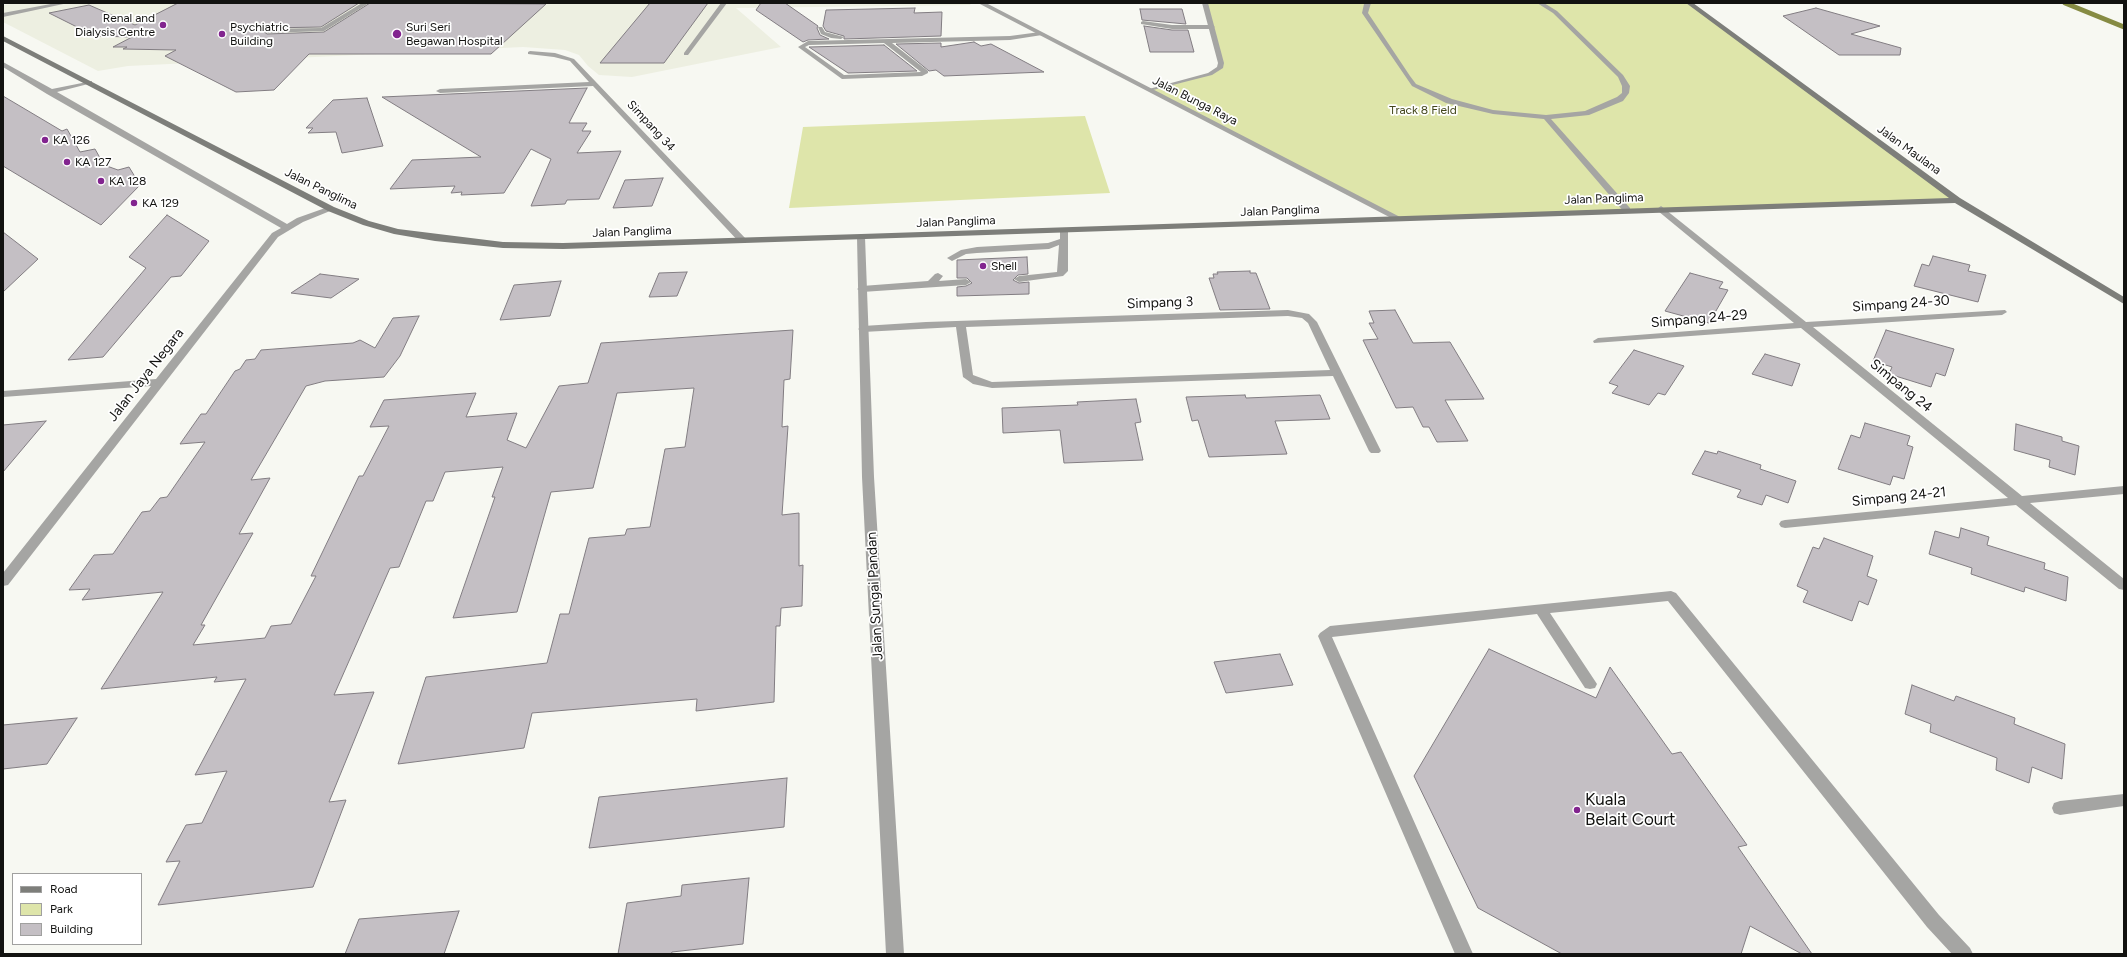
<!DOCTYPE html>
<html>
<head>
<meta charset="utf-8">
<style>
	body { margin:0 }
	#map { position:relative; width:2127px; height:957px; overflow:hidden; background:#f7f8f2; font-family:Figtree,sans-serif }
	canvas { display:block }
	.frame { position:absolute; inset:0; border:4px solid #121210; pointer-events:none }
	.legend { position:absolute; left:12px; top:873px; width:130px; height:72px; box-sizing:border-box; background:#fff; border:1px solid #a0a09f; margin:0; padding:5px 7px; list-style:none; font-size:12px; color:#121210 }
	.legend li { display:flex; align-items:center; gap:8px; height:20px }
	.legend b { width:20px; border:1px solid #a0a09f }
</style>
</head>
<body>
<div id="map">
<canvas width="2127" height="957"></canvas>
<div class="frame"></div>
<ul class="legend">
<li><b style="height:5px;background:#7d7e7a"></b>Road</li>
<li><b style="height:11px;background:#dee5aa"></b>Park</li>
<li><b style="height:11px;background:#c4bfc4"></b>Building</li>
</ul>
</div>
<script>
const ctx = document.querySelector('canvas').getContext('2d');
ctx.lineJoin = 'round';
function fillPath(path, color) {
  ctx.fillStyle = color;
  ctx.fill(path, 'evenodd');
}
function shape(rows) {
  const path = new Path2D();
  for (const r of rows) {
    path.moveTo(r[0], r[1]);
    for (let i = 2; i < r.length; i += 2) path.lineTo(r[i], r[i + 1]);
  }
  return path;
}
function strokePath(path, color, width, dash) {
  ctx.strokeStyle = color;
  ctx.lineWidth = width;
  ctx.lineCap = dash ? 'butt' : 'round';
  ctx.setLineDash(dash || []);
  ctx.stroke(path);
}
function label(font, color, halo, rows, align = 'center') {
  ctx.font = font + ' Figtree,sans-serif';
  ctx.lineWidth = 3.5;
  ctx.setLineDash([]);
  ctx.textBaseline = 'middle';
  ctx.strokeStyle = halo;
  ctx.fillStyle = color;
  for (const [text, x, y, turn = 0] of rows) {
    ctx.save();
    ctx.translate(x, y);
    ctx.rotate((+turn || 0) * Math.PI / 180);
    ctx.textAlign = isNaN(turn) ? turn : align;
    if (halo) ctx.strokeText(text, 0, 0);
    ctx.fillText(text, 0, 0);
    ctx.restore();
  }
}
fillPath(shape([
	[19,3,969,3,971,5,736,8,781,47,632,77,599,75,588,66,579,55,565,50,523,47,128,66,98,71,3,22,3,5]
]), '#edefe1');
fillPath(shape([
	[1205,3,1691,3,1957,200,1398,218,1151,90,1201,77,1220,67],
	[1085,116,1110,193,789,208,803,127]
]), '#dee5aa');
strokePath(shape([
	[2065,3,2124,27]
]), '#868b43', 5);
const building = shape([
	[178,3,359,3,321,27,267,28,263,31,267,34,324,32,370,3,546,4,491,54,309,54,274,90,236,92,165,56,176,50,123,49,127,47,113,47,132,37,95,36,49,13,89,5,135,25,178,3],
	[650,3,708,3,664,63,600,63,650,3],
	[761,3,785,3,818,26,817,28,820,35,829,39,808,40,803,42,756,10,761,3],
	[915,8,914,13,942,12,941,36,844,39,844,36,826,31,823,26,826,10,915,8],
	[1816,8,1880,26,1851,34,1901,48,1900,55,1839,55,1783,16,1816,8],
	[1140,9,1182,9,1186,24,1142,20,1140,9],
	[1144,26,1172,30,1188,30,1194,52,1150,52,1144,26],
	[974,42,981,46,991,44,1044,72,944,76,936,70,929,71,896,44,941,43,941,47,974,42],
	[884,45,917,71,848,73,809,47,884,45],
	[587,88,569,123,587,123,582,131,591,131,577,153,621,151,599,199,567,200,565,204,531,206,551,159,531,149,504,193,461,195,462,192,451,193,455,186,390,189,412,160,481,157,382,97,587,88],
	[3,96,62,131,67,129,80,152,95,149,104,165,118,170,129,167,140,185,101,225,3,166,3,96],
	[367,98,383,146,342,153,336,132,308,133,313,128,306,128,333,100,367,98],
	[663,178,652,206,613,208,625,180,663,178],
	[167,215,209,241,181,276,171,277,103,357,68,360,146,268,129,257,167,215],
	[3,232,38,259,3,292,3,232],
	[1933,256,1970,265,1968,271,1986,275,1978,302,1914,286,1922,264,1929,266,1933,256],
	[1027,257,1028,274,1018,275,1013,280,1019,283,1029,282,1029,294,957,296,957,287,966,286,972,283,967,278,957,278,957,260,1027,257],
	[1250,271,1250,273,1256,273,1270,309,1220,310,1209,278,1214,278,1213,274,1218,274,1217,272,1250,271],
	[687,272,677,296,649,297,659,273,687,272],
	[1690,273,1723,282,1719,288,1728,290,1709,323,1665,311,1690,273],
	[320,274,359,279,331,298,291,293,320,274],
	[561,281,550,316,500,320,514,285,561,281],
	[1395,310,1413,343,1450,342,1484,399,1445,400,1468,441,1437,442,1429,427,1423,427,1413,407,1396,408,1363,340,1378,339,1369,323,1374,323,1369,311,1395,310],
	[419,316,400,356,384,377,325,381,306,386,251,480,270,478,239,534,253,533,201,625,205,625,193,645,265,638,271,626,291,624,316,576,311,576,359,476,363,476,389,426,370,427,384,400,476,393,466,417,517,413,507,440,526,448,559,386,588,383,601,343,793,330,790,379,784,380,782,427,788,426,782,515,799,513,799,566,803,565,802,606,781,608,780,626,776,626,774,702,696,711,697,699,532,713,524,748,398,764,426,677,547,663,560,614,569,614,589,538,625,535,627,529,650,527,665,449,685,447,694,388,617,393,593,488,551,492,517,612,453,618,495,497,492,497,503,467,445,472,433,501,426,501,399,567,390,568,334,695,374,692,329,802,346,800,313,887,158,905,180,861,166,862,186,825,202,823,227,771,195,775,246,679,214,682,217,677,101,689,163,592,82,600,90,589,69,590,94,555,113,554,142,512,150,511,160,498,167,497,205,442,180,444,201,414,206,414,235,371,240,369,246,360,255,359,261,350,353,343,360,340,375,348,393,318,419,316],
	[1886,330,1954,349,1945,376,1936,373,1931,387,1889,374,1892,367,1873,361,1886,330],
	[1634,350,1684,366,1665,395,1658,393,1649,405,1612,393,1618,386,1609,383,1634,350],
	[1765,354,1800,364,1792,386,1752,374,1765,354],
	[1245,395,1246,398,1320,395,1330,419,1275,421,1287,454,1209,457,1198,420,1192,421,1186,397,1245,395],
	[1136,399,1141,422,1135,423,1143,460,1064,463,1060,430,1003,433,1002,408,1078,405,1077,402,1136,399],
	[46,421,3,472,3,425,46,421],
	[1865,423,1910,436,1907,445,1913,447,1904,479,1893,476,1890,485,1838,469,1851,435,1860,438,1865,423],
	[2016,424,2062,437,2062,441,2079,446,2075,475,2049,467,2050,460,2014,450,2016,424],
	[1705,451,1717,454,1718,451,1761,465,1760,469,1796,481,1788,503,1766,495,1762,505,1737,497,1741,490,1692,474,1705,451],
	[1961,528,1989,537,1987,545,2045,563,2044,569,2068,577,2066,601,2025,587,2024,592,1971,574,1972,568,1929,554,1935,531,1959,538,1961,528],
	[1824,538,1873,556,1867,576,1877,580,1868,605,1859,601,1852,621,1803,602,1808,591,1797,586,1813,547,1819,549,1824,538],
	[1489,649,1596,698,1610,667,1672,754,1681,752,1747,845,1738,847,1812,954,1802,954,1750,926,1741,954,1562,954,1478,908,1414,776,1489,649],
	[1280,654,1293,685,1226,693,1214,662,1280,654],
	[1912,685,1954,701,1956,696,2015,718,2014,724,2065,744,2062,779,2032,767,2029,783,1996,770,1997,758,1930,732,1931,724,1905,714,1912,685],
	[77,718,47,764,3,769,3,725,77,718],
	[787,778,784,827,589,848,599,797,787,778],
	[749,878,743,944,672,952,671,954,618,954,627,903,681,896,682,885,749,878],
	[459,911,444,954,345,954,359,919,459,911]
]);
fillPath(building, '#c4bfc4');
strokePath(building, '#827d82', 1);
fillPath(shape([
	[56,3,68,3,3,17,3,13,56,3],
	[362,3,369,3,324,31,267,33,264,31,267,29,321,28,362,3],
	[721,3,727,3,688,55,684,55,684,53,721,3],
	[1143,21,1172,25,1212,25,1215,27,1212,29,1172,29,1141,24,1141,22,1143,21],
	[818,27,822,27,825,32,844,37,841,39,831,38,821,34,818,27],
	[1040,32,1042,33,1042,35,1010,40,892,43,928,71,928,73,922,76,842,79,798,47,808,41,1010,36,1040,32],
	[884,43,921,72,844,75,805,47,809,45,884,43],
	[1064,228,1068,231,1068,271,1063,276,1019,282,1014,279,1019,276,1057,272,1059,245,1049,249,977,253,966,254,952,261,947,258,961,250,977,247,1048,243,1060,239,1060,231,1064,228],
	[938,273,943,276,939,281,966,279,971,282,966,285,862,292,857,289,862,286,928,281,935,274,938,273],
	[1671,591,1676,593,1939,915,1970,948,1973,954,1952,954,1927,927,1668,601,1550,613,1597,684,1595,688,1590,689,1585,688,1537,614,1332,637,1473,954,1455,954,1318,636,1320,633,1330,626,1671,591]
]), '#a5a5a3');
fillPath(shape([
	[1202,3,1208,3,1224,63,1223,68,1212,75,1149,91,1149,89,1208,73,1217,67,1218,63,1202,3],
	[1371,3,1368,13,1410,76,1416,84,1452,99,1493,110,1546,115,1585,111,1617,97,1622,93,1622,86,1618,77,1553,13,1537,3,1544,3,1557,11,1623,75,1630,86,1629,93,1623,101,1589,115,1551,119,1630,208,1630,212,1624,212,1544,119,1493,114,1446,103,1412,86,1362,13,1364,4,1371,3],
	[530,51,555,53,574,59,746,239,746,243,740,243,593,86,440,93,436,91,440,89,589,82,570,61,554,57,528,54,528,52,530,51],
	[3,62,52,89,92,81,92,83,57,92,287,224,297,218,328,207,335,209,303,222,278,237,8,585,3,586,3,573,151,386,3,397,3,391,156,379,272,233,281,228,47,94,3,67,3,62],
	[1661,206,1806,322,2005,310,2007,312,2002,315,1813,327,2022,496,2124,486,2124,494,2030,503,2124,579,2124,590,2119,589,2016,505,1785,528,1781,527,1779,524,1781,521,1785,520,2008,498,1801,328,1594,343,1593,341,1598,338,1794,323,1658,211,1657,209,1661,206],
	[1288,310,1309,314,1317,322,1381,451,1379,453,1371,453,1369,451,1333,376,992,388,973,384,963,377,956,327,863,332,858,329,863,326,926,322,1288,310],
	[1288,316,1302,318,1308,323,1330,370,992,382,973,375,966,327,1288,316],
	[2124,794,2124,806,2060,815,2054,813,2052,808,2054,803,2060,801,2124,794]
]), '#a5a5a3');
fillPath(shape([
	[978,3,986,3,1402,218,1395,220,978,3],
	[861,234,865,237,874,477,904,954,886,954,862,477,857,237,861,234]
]), '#a5a5a3');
fillPath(shape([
	[1686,3,1693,3,1960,198,2124,297,2124,304,1955,203,563,249,503,248,435,241,394,234,363,225,328,211,3,41,3,36,5,37,334,207,369,221,398,229,503,242,563,243,861,234,1949,198,1686,3]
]), '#7d7e7a');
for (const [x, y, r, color] of [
	[163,25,4,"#82248f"],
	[222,34,4,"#82248f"],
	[397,34,5,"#82248f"],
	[45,140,4,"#82248f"],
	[67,162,4,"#82248f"],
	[101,181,4,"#82248f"],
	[134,203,4,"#82248f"],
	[983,266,4,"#82248f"],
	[1577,810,4,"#82248f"]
]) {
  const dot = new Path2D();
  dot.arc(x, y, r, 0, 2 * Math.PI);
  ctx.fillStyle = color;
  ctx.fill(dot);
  strokePath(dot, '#fff', 1.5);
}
label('12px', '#121210', '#fff', [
	["Renal and",155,18,"right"],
	["Dialysis Centre",155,32,"right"],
	["Psychiatric",230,27],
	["Building",230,41],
	["Suri Seri",406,27],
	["Begawan Hospital",406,41],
	["KA 126",53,140],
	["KA 127",75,162],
	["KA 128",109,181],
	["KA 129",142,203],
	["Shell",991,266]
], 'left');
label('12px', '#121210', '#fff', [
	["Jalan Bunga Raya",1195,101,27],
	["Simpang 34",651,126,47],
	["Jalan Maulana",1909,150,36],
	["Jalan Panglima",321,189,26],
	["Jalan Panglima",1604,199,-2],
	["Jalan Panglima",1280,211,-2],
	["Jalan Panglima",956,222,-2],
	["Jalan Panglima",632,232,-2]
]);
label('12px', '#42461b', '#fff', [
	["Track 8 Field",1423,110]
]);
label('14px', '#121210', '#fff', [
	["Simpang 3",1160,303,-2],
	["Simpang 24-30",1901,304,-4],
	["Simpang 24-29",1699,319,-5],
	["Jalan Jaya Negara",146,375,-52],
	["Simpang 24",1901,386,39],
	["Simpang 24-21",1899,497,-6],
	["Jalan Sungai Pandan",875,596,-93]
]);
label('17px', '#121210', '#fff', [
	["Kuala",1585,800],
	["Belait Court",1585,820]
], 'left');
</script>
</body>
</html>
